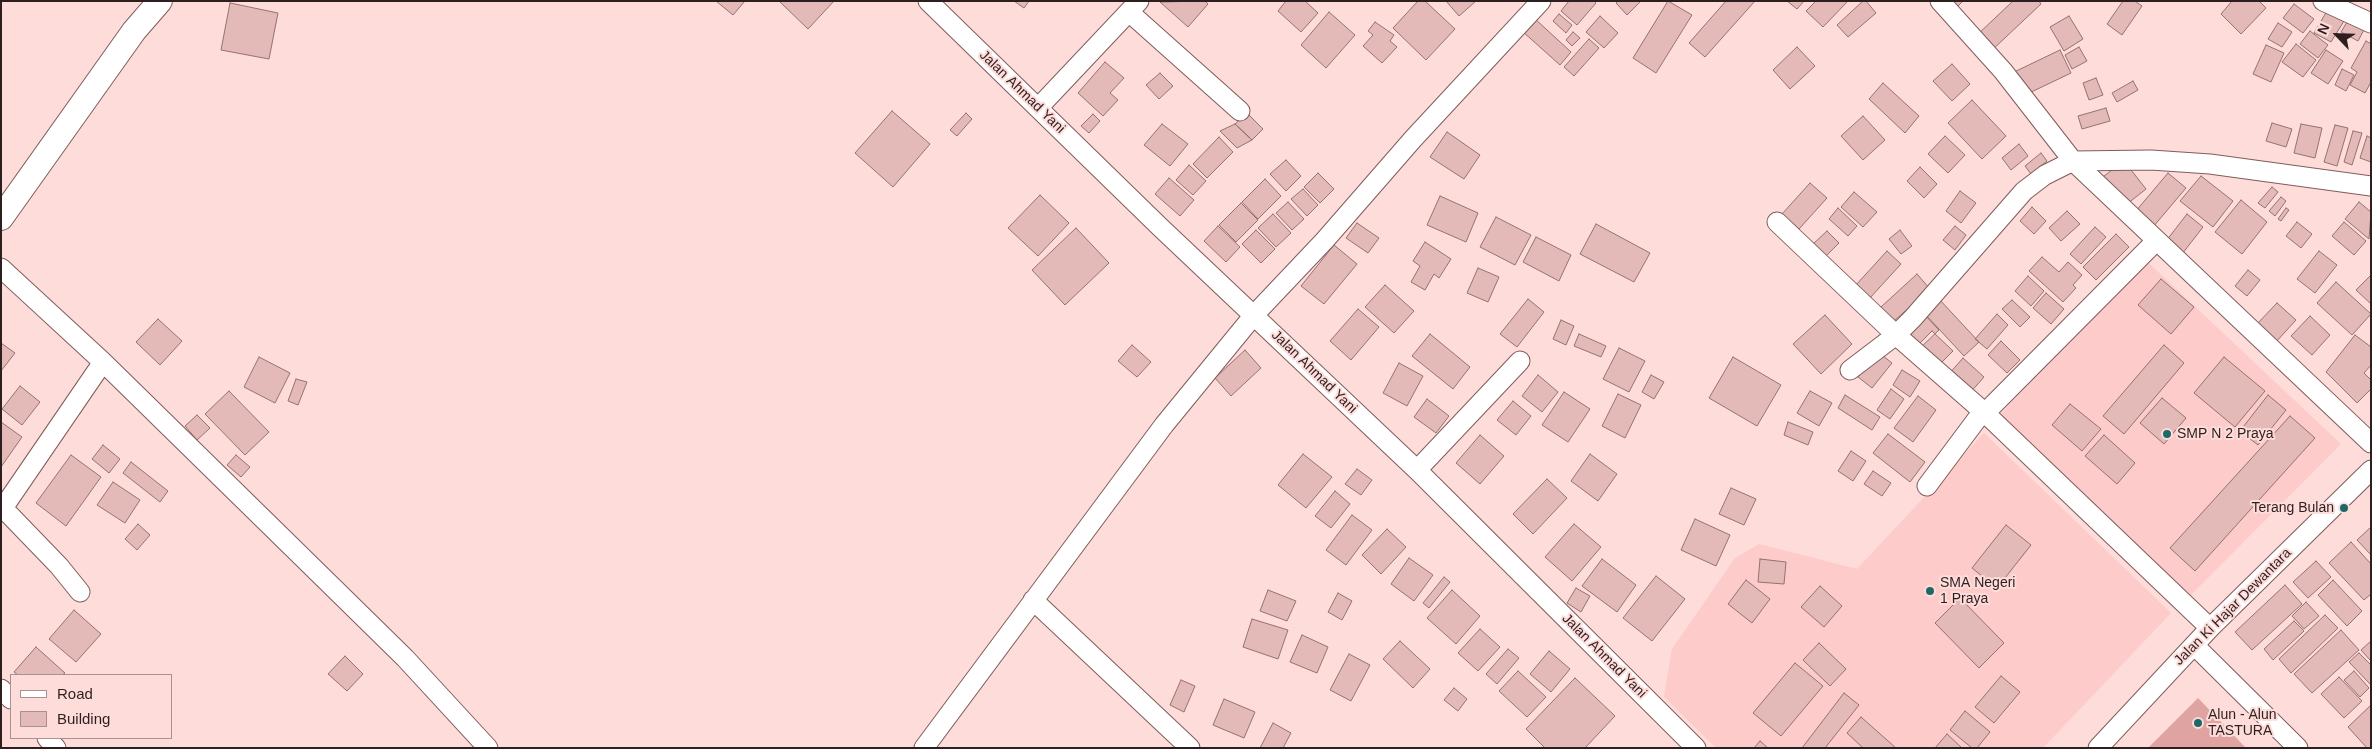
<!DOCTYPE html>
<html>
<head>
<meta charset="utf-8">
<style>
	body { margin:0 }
	#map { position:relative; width:2372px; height:749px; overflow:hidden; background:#fddcda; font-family:Helvetica,sans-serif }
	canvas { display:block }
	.frame { position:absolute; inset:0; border:2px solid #2e1f1f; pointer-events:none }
	.legend { position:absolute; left:10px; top:674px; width:162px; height:65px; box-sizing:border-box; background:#fddcda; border:1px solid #aa908f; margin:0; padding:6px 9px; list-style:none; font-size:15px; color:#2e1f1f }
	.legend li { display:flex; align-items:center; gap:10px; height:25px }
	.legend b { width:25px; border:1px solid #aa908f }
	.north { position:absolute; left:2312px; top:10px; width:50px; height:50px; -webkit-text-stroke:4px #fddcda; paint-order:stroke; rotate:294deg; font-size:14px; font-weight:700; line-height:20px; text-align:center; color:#2e1f1f }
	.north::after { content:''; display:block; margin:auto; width:18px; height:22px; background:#2e1f1f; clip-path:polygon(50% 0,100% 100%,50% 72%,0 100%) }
</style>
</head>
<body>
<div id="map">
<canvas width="2372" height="749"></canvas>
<div class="frame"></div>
<ul class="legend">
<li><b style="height:6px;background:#fff"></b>Road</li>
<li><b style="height:14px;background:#e3bab8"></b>Building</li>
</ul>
<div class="north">N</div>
</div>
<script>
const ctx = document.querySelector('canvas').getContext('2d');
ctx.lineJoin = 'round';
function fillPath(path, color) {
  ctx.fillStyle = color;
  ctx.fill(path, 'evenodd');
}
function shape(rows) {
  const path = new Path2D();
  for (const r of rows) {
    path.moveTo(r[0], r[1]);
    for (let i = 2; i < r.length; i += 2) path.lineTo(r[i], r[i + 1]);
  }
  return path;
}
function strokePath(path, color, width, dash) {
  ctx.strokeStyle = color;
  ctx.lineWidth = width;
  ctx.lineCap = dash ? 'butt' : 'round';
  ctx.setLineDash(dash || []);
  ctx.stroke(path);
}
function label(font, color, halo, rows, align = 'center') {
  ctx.font = font + ' Helvetica,sans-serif';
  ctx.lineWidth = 4;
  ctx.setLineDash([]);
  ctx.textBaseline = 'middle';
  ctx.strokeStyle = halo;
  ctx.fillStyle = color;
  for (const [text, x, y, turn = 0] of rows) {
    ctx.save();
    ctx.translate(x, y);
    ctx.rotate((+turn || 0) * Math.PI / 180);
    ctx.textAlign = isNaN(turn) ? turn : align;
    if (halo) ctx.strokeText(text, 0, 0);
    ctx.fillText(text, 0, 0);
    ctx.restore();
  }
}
fillPath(shape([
	[2137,252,2341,444,2182,604,1993,424],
	[1984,433,2171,613,2043,748,1716,748,1664,697,1672,649,1735,558,1759,544,1857,569]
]), '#fdcbc9');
fillPath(shape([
	[2198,698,2246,748,2148,748]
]), '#dfa3a1');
const building = shape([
	[716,1,745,1,733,15,716,1],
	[779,1,834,1,808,29,779,1],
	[1014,1,1029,1,1024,8,1014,1],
	[1205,1,1208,4,1188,27,1160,2,1205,1],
	[1286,1,1305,1,1318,13,1301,32,1278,11,1286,1],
	[1418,1,1425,1,1455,29,1426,60,1393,28,1418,1],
	[1446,1,1476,1,1459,16,1446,1],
	[1569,1,1594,1,1596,3,1577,25,1561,11,1569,1],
	[1618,1,1641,1,1627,15,1616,3,1618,1],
	[1668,1,1692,15,1656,73,1633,58,1668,1],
	[1726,1,1755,1,1705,57,1689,43,1726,1],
	[1787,1,1804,1,1797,9,1787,1],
	[1816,1,1848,1,1823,27,1806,11,1816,1],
	[1863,1,1866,1,1876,13,1848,37,1837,25,1863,1],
	[1947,1,1963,1,1955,9,1947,1],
	[2013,1,2039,1,2041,4,1990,52,1976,36,2013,1],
	[2123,1,2135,1,2142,6,2122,35,2107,24,2123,1],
	[2232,1,2259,1,2266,8,2241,34,2221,14,2232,1],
	[230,3,278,13,269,59,221,50,230,3],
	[2294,4,2314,19,2303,33,2283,18,2294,4],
	[2327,11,2344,21,2331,42,2314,33,2327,11],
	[1329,12,1355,35,1326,68,1301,45,1329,12],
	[1559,14,1572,25,1566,33,1553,21,1559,14],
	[1600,16,1618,33,1604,48,1586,32,1600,16],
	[2069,16,2083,39,2064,51,2050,27,2069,16],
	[2350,17,2366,26,2358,41,2341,32,2350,17],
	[1534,18,1571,52,1560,65,1522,31,1534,18],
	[1375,22,1394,35,1390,41,1397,47,1382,63,1363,46,1373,35,1368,31,1375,22],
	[2278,23,2292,32,2282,47,2268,39,2278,23],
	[2310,31,2328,45,2318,58,2300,44,2310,31],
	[1573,32,1580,38,1572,46,1566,40,1573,32],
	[1589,39,1599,48,1574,76,1564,67,1589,39],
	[2366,41,2371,44,2371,82,2365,93,2350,85,2357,72,2351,68,2366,41],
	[2296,44,2316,60,2303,77,2282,62,2296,44],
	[2266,45,2284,53,2271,82,2253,74,2266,45],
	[1797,47,1815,66,1790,89,1773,70,1797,47],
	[2079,47,2087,61,2072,69,2065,55,2079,47],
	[2060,50,2071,73,2023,96,2012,73,2060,50],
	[2326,50,2343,61,2328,84,2311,73,2326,50],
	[1105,62,1124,78,1110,93,1118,100,1103,116,1078,93,1105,62],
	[1952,64,1970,84,1952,101,1933,81,1952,64],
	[2342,69,2354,75,2346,91,2335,85,2342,69],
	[1160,73,1173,86,1159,99,1146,85,1160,73],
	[2096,78,2103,95,2089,100,2083,83,2096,78],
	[2133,81,2138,90,2117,102,2112,93,2133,81],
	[1883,83,1919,116,1905,133,1869,99,1883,83],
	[1972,100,2006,136,1982,159,1948,123,1972,100],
	[2106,108,2110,121,2082,129,2078,116,2106,108],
	[892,111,930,144,893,187,855,153,892,111],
	[966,113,972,119,957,136,950,130,966,113],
	[1247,113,1263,129,1252,140,1235,124,1247,113],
	[1093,114,1100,121,1089,133,1081,126,1093,114],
	[1863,116,1885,140,1863,160,1841,136,1863,116],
	[2272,123,2292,129,2286,147,2266,141,2272,123],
	[1162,124,1188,144,1170,166,1144,145,1162,124],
	[1235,124,1252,140,1237,148,1220,131,1235,124],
	[2301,124,2322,128,2315,158,2294,153,2301,124],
	[2335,125,2348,128,2337,166,2324,162,2335,125],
	[2353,131,2362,133,2352,165,2344,162,2353,131],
	[1447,132,1480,155,1464,179,1430,157,1447,132],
	[1945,136,1965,155,1948,173,1928,154,1945,136],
	[2367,136,2371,138,2371,162,2360,158,2367,136],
	[1219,137,1233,152,1207,178,1193,164,1219,137],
	[2019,144,2028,156,2011,170,2002,158,2019,144],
	[2041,153,2047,161,2031,174,2025,166,2041,153],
	[1286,160,1301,176,1286,191,1270,174,1286,160],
	[2124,161,2146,189,2122,208,2100,179,2124,161],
	[1189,165,1206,181,1193,195,1176,180,1189,165],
	[1920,167,1937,184,1924,198,1907,181,1920,167],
	[1318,173,1334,189,1320,203,1304,187,1318,173],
	[2168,173,2186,188,2153,227,2135,212,2168,173],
	[2201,176,2233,201,2213,227,2180,201,2201,176],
	[1169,178,1194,200,1180,216,1155,194,1169,178],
	[1265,179,1281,196,1258,219,1242,202,1265,179],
	[1810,183,1827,198,1799,229,1782,214,1810,183],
	[2272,187,2278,192,2265,208,2258,203,2272,187],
	[1303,189,1318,205,1307,216,1291,199,1303,189],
	[1960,191,1976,203,1961,223,1946,211,1960,191],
	[1854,192,1877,212,1863,227,1841,207,1854,192],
	[1040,195,1069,223,1038,256,1008,228,1040,195],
	[1440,196,1478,213,1466,242,1427,225,1440,196],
	[2281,197,2286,201,2275,216,2269,211,2281,197],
	[2241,200,2267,222,2242,254,2215,232,2241,200],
	[1288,202,1304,219,1292,230,1276,213,1288,202],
	[2359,202,2371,212,2369,239,2345,219,2359,202],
	[1241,203,1258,220,1236,242,1219,225,1241,203],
	[2032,207,2046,221,2034,234,2020,221,2032,207],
	[1838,208,1857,226,1848,236,1829,219,1838,208],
	[2286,208,2289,210,2281,221,2278,219,2286,208],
	[2067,211,2080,224,2061,241,2049,228,2067,211],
	[1273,214,1291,233,1276,247,1258,228,1273,214],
	[2187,214,2203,227,2179,258,2163,245,2187,214],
	[1496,217,1531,235,1515,265,1480,247,1496,217],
	[2297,222,2312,234,2301,248,2286,236,2297,222],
	[2344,222,2366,241,2354,255,2332,236,2344,222],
	[1357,223,1379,238,1368,253,1346,238,1357,223],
	[1596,224,1650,253,1634,282,1580,254,1596,224],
	[1218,226,1240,247,1226,262,1204,241,1218,226],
	[1955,226,1966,235,1955,250,1943,240,1955,226],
	[2095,227,2106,237,2081,264,2070,254,2095,227],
	[1076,228,1109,263,1065,305,1032,270,1076,228],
	[1256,230,1275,249,1261,263,1242,244,1256,230],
	[1900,230,1912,246,1901,254,1889,239,1900,230],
	[1827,231,1839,243,1824,258,1812,245,1827,231],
	[2116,234,2129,247,2096,280,2083,267,2116,234],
	[1536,237,1571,255,1559,281,1523,262,1536,237],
	[1425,242,1451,259,1439,278,1434,274,1425,290,1411,282,1420,266,1413,261,1425,242],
	[1334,245,1357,264,1324,304,1301,286,1334,245],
	[1887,251,1901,264,1869,299,1855,286,1887,251],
	[2319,251,2337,265,2315,293,2297,279,2319,251],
	[2042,257,2059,272,2068,262,2082,275,2073,285,2076,288,2063,302,2029,271,2042,257],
	[1478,268,1499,277,1488,302,1467,293,1478,268],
	[2248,270,2260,280,2247,296,2235,286,2248,270],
	[1917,274,1930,289,1894,321,1881,307,1917,274],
	[2371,275,2371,304,2356,290,2371,275],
	[2028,276,2044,291,2031,306,2015,291,2028,276],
	[2161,279,2194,307,2171,334,2138,305,2161,279],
	[2336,282,2371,314,2352,335,2317,303,2336,282],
	[1385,285,1414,311,1394,333,1365,307,1385,285],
	[2046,293,2064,309,2051,324,2033,308,2046,293],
	[1528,299,1544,312,1517,347,1500,334,1528,299],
	[1939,299,1979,342,1964,356,1924,313,1939,299],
	[2012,300,2030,317,2020,327,2002,309,2012,300],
	[2277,303,2296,320,2275,343,2256,325,2277,303],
	[1358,309,1379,327,1351,360,1330,341,1358,309],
	[1923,313,1939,330,1918,350,1902,333,1923,313],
	[1997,314,2008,325,1987,349,1975,339,1997,314],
	[1825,315,1852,344,1821,374,1793,344,1825,315],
	[2310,316,2330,335,2312,355,2291,336,2310,316],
	[158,319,182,341,160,365,136,342,158,319],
	[1561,320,1574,326,1566,345,1553,339,1561,320],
	[1932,331,1953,351,1937,367,1917,346,1932,331],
	[1430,334,1470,367,1453,389,1412,356,1430,334],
	[1579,334,1606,346,1601,357,1574,346,1579,334],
	[2355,335,2371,347,2371,365,2364,373,2371,380,2371,389,2357,403,2326,372,2355,335],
	[2001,341,2020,360,2007,373,1988,355,2001,341],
	[1,343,15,353,1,371,1,343],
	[1132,345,1151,362,1137,377,1118,361,1132,345],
	[2164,345,2184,363,2124,434,2103,416,2164,345],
	[1619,348,1645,361,1629,392,1603,379,1619,348],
	[1245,350,1261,368,1231,396,1215,378,1245,350],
	[1878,352,1892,363,1872,388,1858,377,1878,352],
	[259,357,290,373,275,403,244,387,259,357],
	[1733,357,1781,385,1757,426,1709,398,1733,357],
	[2224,357,2265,391,2235,427,2194,393,2224,357],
	[1963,358,1984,377,1969,394,1948,375,1963,358],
	[1399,363,1423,376,1407,406,1383,393,1399,363],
	[1902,370,1920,381,1910,397,1893,385,1902,370],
	[1538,375,1558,392,1542,412,1522,396,1538,375],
	[1651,375,1664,382,1654,399,1642,392,1651,375],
	[296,379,307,382,298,405,288,401,296,379],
	[20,386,40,402,22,425,2,409,20,386],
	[1891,389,1904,399,1890,419,1877,410,1891,389],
	[229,391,269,432,245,455,205,414,229,391],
	[1810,391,1832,403,1819,426,1797,413,1810,391],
	[1564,392,1590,409,1568,442,1542,425,1564,392],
	[1618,394,1641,405,1625,438,1602,426,1618,394],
	[1845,395,1880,417,1872,430,1838,408,1845,395],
	[2268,395,2286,410,2258,445,2240,431,2268,395],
	[1918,396,1936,410,1913,442,1894,428,1918,396],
	[2162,398,2186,418,2164,444,2140,423,2162,398],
	[1427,399,1449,416,1436,433,1414,417,1427,399],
	[1513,401,1531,416,1516,435,1497,420,1513,401],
	[2070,404,2101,429,2082,451,2052,425,2070,404],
	[197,415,210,428,197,440,185,426,197,415],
	[2290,416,2315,438,2195,571,2170,548,2290,416],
	[1,422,22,437,1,467,1,422],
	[1788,422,1813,432,1808,445,1784,435,1788,422],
	[1888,434,1925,462,1910,482,1873,453,1888,434],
	[1480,435,1504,456,1480,484,1456,463,1480,435],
	[2104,435,2135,463,2117,484,2085,456,2104,435],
	[103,445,120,459,109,473,92,459,103,445],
	[1851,451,1866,461,1853,481,1838,471,1851,451],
	[1303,454,1332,477,1306,508,1278,485,1303,454],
	[1590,454,1617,474,1598,501,1571,481,1590,454],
	[71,455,101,477,66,526,36,503,71,455],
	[236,455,250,467,241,477,227,465,236,455],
	[131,462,168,491,160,502,123,473,131,462],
	[1357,469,1372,480,1361,495,1345,484,1357,469],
	[1873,471,1891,483,1882,496,1864,484,1873,471],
	[1547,479,1567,498,1533,534,1513,514,1547,479],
	[113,482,140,500,125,523,97,505,113,482],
	[1731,488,1756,499,1744,525,1719,514,1731,488],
	[1335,491,1350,504,1331,528,1315,516,1335,491],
	[1352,515,1372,530,1346,565,1326,550,1352,515],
	[1695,519,1730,535,1716,566,1681,550,1695,519],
	[138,524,150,535,137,550,125,539,138,524],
	[1574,524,1601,547,1572,581,1545,557,1574,524],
	[2006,525,2031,545,1997,588,1972,568,2006,525],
	[2371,527,2371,555,2357,540,2371,527],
	[1387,529,1406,547,1381,574,1362,555,1387,529],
	[2351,542,2371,564,2371,594,2364,600,2329,563,2351,542],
	[1409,558,1433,575,1414,601,1391,584,1409,558],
	[1602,559,1636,585,1617,612,1582,586,1602,559],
	[1760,559,1786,562,1784,584,1758,582,1760,559],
	[2316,561,2331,577,2308,598,2293,582,2316,561],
	[1656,576,1685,599,1652,641,1623,618,1656,576],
	[1444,577,1450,582,1429,608,1423,603,1444,577],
	[1746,580,1770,599,1752,623,1728,604,1746,580],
	[2333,580,2362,611,2347,626,2318,595,2333,580],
	[2285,585,2302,604,2252,650,2235,632,2285,585],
	[1820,586,1842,606,1824,627,1801,607,1820,586],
	[1576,588,1590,596,1581,612,1567,603,1576,588],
	[1268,590,1296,601,1287,621,1260,611,1268,590],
	[1452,590,1480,616,1456,644,1427,618,1452,590],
	[1338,593,1352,601,1342,620,1328,612,1338,593],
	[1960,598,2004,643,1979,668,1935,623,1960,598],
	[2306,602,2319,616,2304,629,2292,616,2306,602],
	[74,610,101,634,76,662,49,639,74,610],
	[2325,615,2338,628,2291,673,2279,659,2325,615],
	[1252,619,1288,630,1278,659,1243,647,1252,619],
	[2294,621,2304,631,2273,660,2264,649,2294,621],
	[1480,629,1500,647,1478,671,1458,653,1480,629],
	[2341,630,2359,650,2312,693,2294,674,2341,630],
	[1302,635,1328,647,1317,673,1290,662,1302,635],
	[1400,641,1430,669,1413,688,1383,659,1400,641],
	[2371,641,2371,661,2361,650,2371,641],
	[1819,643,1846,669,1830,686,1803,660,1819,643],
	[36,647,65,673,62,675,18,675,14,672,36,647],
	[1508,649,1519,658,1497,684,1486,674,1508,649],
	[1549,651,1570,669,1551,692,1530,674,1549,651],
	[2359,653,2371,665,2371,685,2349,662,2359,653],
	[1349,654,1370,665,1351,701,1330,690,1349,654],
	[345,656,363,674,347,691,328,674,345,656],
	[1795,663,1823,686,1781,736,1753,713,1795,663],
	[1518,671,1546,697,1527,717,1499,691,1518,671],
	[2354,671,2369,688,2360,697,2344,680,2354,671],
	[2001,676,2020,692,1994,723,1975,707,2001,676],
	[2339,677,2362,701,2344,718,2321,694,2339,677],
	[1575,678,1615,716,1585,748,1545,748,1526,729,1575,678],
	[1181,680,1195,686,1184,712,1170,705,1181,680],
	[1454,688,1467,699,1458,711,1444,700,1454,688],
	[1844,693,1859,705,1825,748,1802,748,1844,693],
	[1224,699,1255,712,1244,738,1213,725,1224,699],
	[2371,705,2371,748,2367,748,2348,727,2371,705],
	[1965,711,1990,732,1977,748,1972,748,1950,730,1965,711],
	[1861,717,1896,748,1863,748,1847,733,1861,717],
	[1273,723,1291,733,1283,748,1260,748,1273,723],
	[1947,734,1962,748,1935,748,1947,734],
	[1760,741,1768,748,1754,748,1760,741]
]);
fillPath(building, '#e3bab8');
strokePath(building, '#96716f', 1);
const minor = shape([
	[928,1,1160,227,1417,470,1696,748],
	[1940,1,2003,71,2073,161,2371,443],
	[2323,1,2371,23],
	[1129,12,1240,111],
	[1038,108,1139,1],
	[1777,222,1896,335,1985,413,2210,628],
	[1,268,103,362,298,553,405,658,488,748],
	[1850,370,1896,335,1913,318,2024,191,2045,175,2073,161,2151,160,2210,164,2371,186],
	[1985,413,2156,241],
	[1417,470,1520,361],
	[1927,486,1983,411],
	[3,508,59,566,80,592],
	[1,511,103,362],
	[1033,600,1190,748],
	[2194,645,2298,748],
	[1,689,11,699],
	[47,738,56,748],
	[924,748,1164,425,1254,315,1325,240,1413,139,1541,1],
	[2098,748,2210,628,2371,470]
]);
const major = shape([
	[1,218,134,31,160,1]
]);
strokePath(minor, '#805c5b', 21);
strokePath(major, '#805c5b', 26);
strokePath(minor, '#fff', 19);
strokePath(major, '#fff', 24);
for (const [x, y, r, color] of [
	[2167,434,5,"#1b6969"],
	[2344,508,5,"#1b6969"],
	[1930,591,5,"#1b6969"],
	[2198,723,5,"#1b6969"]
]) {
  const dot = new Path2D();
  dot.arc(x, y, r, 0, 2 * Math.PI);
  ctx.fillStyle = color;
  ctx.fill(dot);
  strokePath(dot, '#fddcda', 2);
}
label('14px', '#2e1f1f', '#fddcda', [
	["Jalan Ahmad Yani",1022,92,44],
	["Jalan Ahmad Yani",1314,372,44],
	["Jalan Ki Hajar Dewantara",2233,607,-45],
	["Jalan Ahmad Yani",1604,656,45]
]);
label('14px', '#2e1f1f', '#fddcda', [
	["SMP N 2 Praya",2177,434],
	["Terang Bulan",2334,508,"right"],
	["SMA Negeri",1940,583],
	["1 Praya",1940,599],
	["Alun - Alun",2208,715],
	["TASTURA",2208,731]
], 'left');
</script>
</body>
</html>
